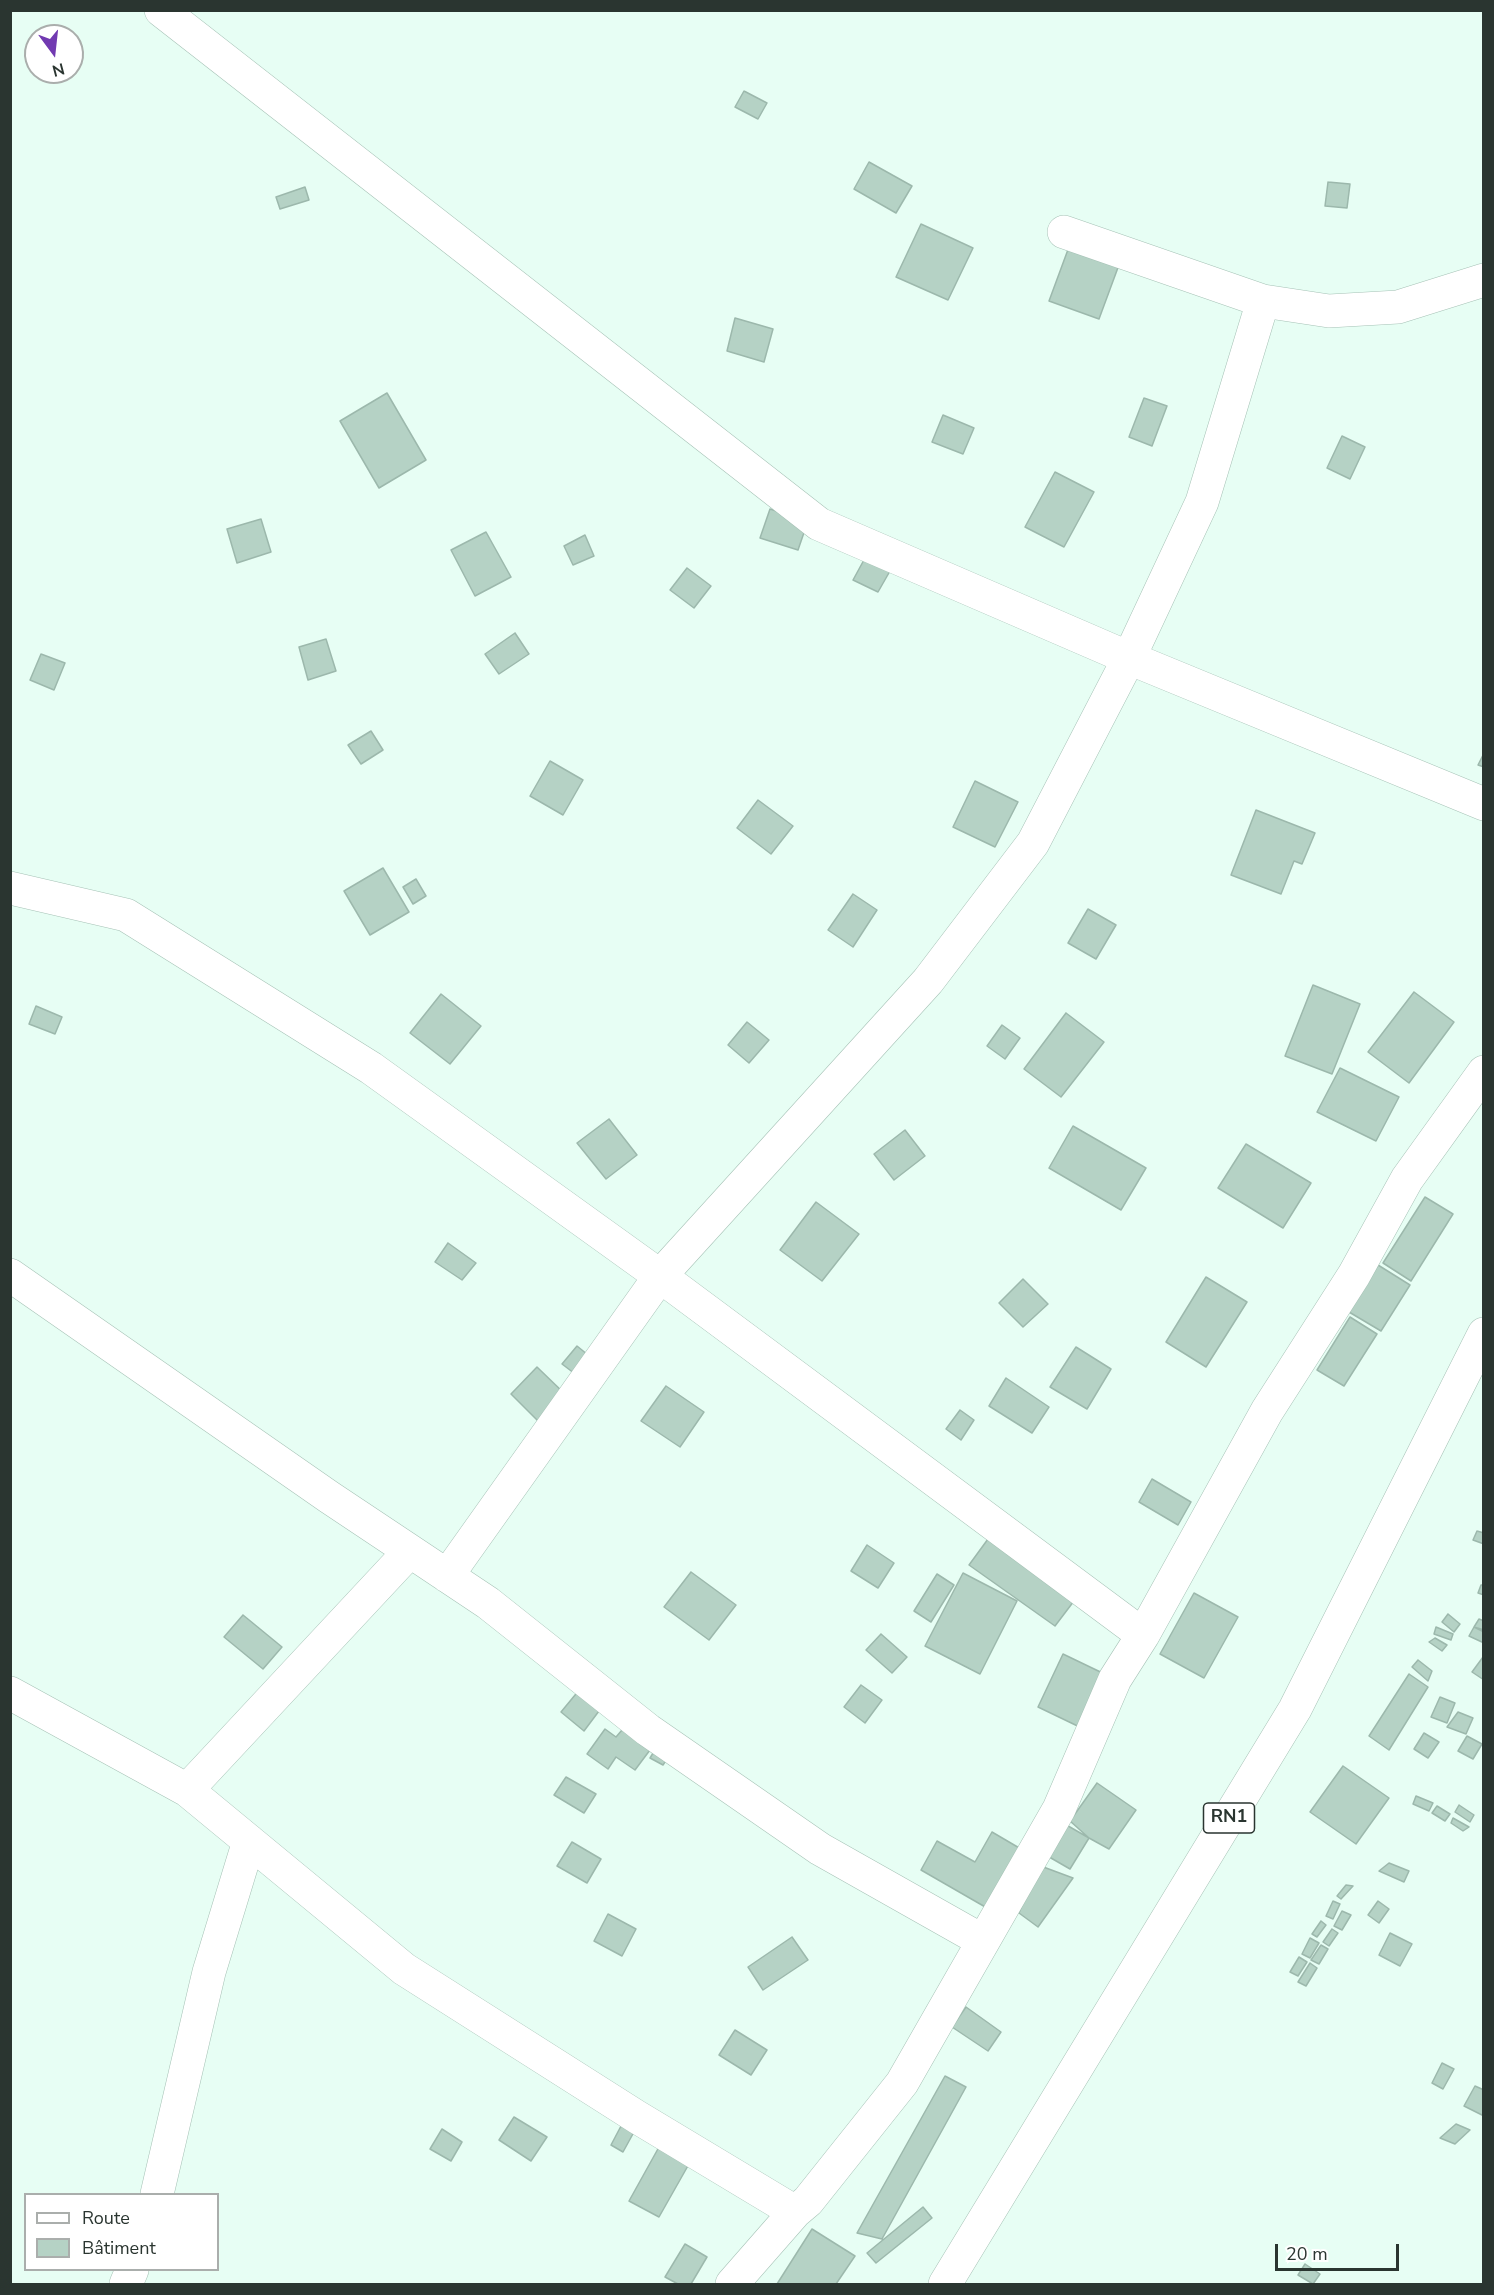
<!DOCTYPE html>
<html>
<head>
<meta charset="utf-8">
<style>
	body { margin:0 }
	#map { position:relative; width:1494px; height:2295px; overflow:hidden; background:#e7fef4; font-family:"Nunito Sans",sans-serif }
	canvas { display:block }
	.frame { position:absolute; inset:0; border:12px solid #2a3530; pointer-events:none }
	.legend { position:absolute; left:24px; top:2193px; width:195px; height:78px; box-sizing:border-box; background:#fff; border:2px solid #aaaeac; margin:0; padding:8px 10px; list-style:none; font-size:18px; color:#2a3530 }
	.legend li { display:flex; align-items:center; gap:12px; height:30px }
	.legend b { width:30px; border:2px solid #aaaeac }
	.north { position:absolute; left:24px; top:24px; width:60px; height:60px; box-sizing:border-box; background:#fff; border:2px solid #aaaeac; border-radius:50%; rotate:165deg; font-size:16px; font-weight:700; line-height:24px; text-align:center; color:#2a3530 }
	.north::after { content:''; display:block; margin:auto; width:21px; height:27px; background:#713ab1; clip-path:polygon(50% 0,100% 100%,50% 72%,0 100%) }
	.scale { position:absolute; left:1275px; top:2244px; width:124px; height:27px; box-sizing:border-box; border:3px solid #2a3530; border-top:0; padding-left:8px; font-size:18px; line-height:21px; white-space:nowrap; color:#2a3530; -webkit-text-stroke:4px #fff; paint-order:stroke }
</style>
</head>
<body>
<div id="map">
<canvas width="1494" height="2295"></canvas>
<div class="frame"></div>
<ul class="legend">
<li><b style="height:8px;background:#fff"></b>Route</li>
<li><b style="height:16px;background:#b5d2c5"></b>Bâtiment</li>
</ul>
<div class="north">N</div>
<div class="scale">20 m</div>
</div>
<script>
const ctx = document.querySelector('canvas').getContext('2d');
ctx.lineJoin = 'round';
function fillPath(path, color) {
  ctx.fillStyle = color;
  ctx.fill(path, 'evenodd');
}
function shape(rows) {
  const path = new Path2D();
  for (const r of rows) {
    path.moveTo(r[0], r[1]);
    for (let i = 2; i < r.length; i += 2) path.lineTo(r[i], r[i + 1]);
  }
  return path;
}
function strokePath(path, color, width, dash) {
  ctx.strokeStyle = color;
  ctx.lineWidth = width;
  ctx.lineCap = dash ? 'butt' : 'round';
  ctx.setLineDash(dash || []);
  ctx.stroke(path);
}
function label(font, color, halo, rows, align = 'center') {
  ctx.font = font + ' "Nunito Sans",sans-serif';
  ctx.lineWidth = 6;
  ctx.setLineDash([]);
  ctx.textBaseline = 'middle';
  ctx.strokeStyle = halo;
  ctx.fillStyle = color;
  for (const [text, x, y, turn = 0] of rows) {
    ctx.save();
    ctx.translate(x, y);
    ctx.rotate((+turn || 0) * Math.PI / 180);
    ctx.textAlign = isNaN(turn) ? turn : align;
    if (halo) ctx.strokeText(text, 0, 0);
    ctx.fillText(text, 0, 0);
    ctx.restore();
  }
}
const building = shape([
	[744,91,767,103,758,119,735,107,744,91],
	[869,162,912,186,896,213,854,189,869,162],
	[1328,182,1350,184,1347,208,1325,206,1328,182],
	[305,187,309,200,280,209,276,197,305,187],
	[921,224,973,248,948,300,896,277,921,224],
	[1073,236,1123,254,1099,319,1049,301,1073,236],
	[735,318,773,329,764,362,727,351,735,318],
	[387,393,426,460,379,488,340,421,387,393],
	[1144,398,1167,406,1152,446,1129,437,1144,398],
	[943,415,974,428,963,454,932,442,943,415],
	[1342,436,1365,447,1350,479,1327,468,1342,436],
	[1055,472,1094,492,1064,547,1025,527,1055,472],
	[770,509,808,521,798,550,760,538,770,509],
	[261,519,271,552,237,563,227,529,261,519],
	[486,532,511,577,475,596,451,550,486,532],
	[585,535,594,556,573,565,564,546,585,535],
	[865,558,890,571,878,592,853,580,865,558],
	[687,568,711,586,694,608,670,590,687,568],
	[515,633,529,654,499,674,485,654,515,633],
	[326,639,336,671,308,680,299,647,326,639],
	[41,654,65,663,54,690,30,680,41,654],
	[371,731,383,750,361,764,348,745,371,731],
	[1484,753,1484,767,1478,765,1484,753],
	[550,761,583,780,563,815,530,796,550,761],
	[975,781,1018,802,995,847,953,827,975,781],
	[758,800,793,826,771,854,737,828,758,800],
	[1256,810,1315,833,1302,864,1294,861,1281,894,1231,875,1256,810],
	[383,868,409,912,370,935,344,891,383,868],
	[416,879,426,896,413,904,403,887,416,879],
	[853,894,877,910,853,947,828,930,853,894],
	[1088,909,1116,925,1096,959,1068,943,1088,909],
	[1313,985,1360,1004,1332,1074,1285,1056,1313,985],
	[1414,992,1454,1022,1409,1083,1368,1052,1414,992],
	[441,994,481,1026,450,1064,410,1033,441,994],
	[36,1006,62,1017,55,1034,29,1024,36,1006],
	[1066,1013,1104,1042,1061,1097,1024,1069,1066,1013],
	[747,1022,769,1040,749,1063,728,1045,747,1022],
	[1002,1025,1020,1038,1005,1059,987,1046,1002,1025],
	[1340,1068,1399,1097,1376,1141,1317,1112,1340,1068],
	[609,1119,637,1155,606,1179,577,1143,609,1119],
	[1073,1126,1146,1168,1121,1210,1049,1168,1073,1126],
	[905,1130,925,1156,894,1180,874,1154,905,1130],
	[1246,1144,1311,1183,1283,1228,1218,1188,1246,1144],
	[1425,1197,1453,1214,1411,1281,1383,1263,1425,1197],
	[816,1202,859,1234,822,1281,780,1250,816,1202],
	[448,1243,476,1263,462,1280,435,1262,448,1243],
	[1378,1265,1410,1285,1381,1331,1349,1312,1378,1265],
	[1206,1277,1247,1302,1206,1367,1166,1342,1206,1277],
	[1023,1279,1048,1304,1023,1327,999,1303,1023,1279],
	[1350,1317,1377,1334,1344,1386,1317,1370,1350,1317],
	[577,1346,593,1359,579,1377,562,1364,577,1346],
	[1076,1347,1111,1369,1087,1409,1050,1387,1076,1347],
	[537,1367,566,1395,539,1422,511,1394,537,1367],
	[1006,1378,1049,1407,1032,1433,989,1406,1006,1378],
	[666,1386,704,1412,680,1447,641,1421,666,1386],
	[960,1410,974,1420,961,1440,946,1429,960,1410],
	[1152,1479,1191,1502,1178,1525,1139,1502,1152,1479],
	[1477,1531,1484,1533,1484,1544,1473,1540,1477,1531],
	[988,1539,1074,1601,1055,1626,969,1565,988,1539],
	[867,1545,894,1563,878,1588,851,1571,867,1545],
	[691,1572,736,1605,709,1640,664,1607,691,1572],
	[963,1573,1017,1601,980,1674,925,1646,963,1573],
	[937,1574,954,1585,931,1622,914,1611,937,1574],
	[1481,1585,1484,1585,1484,1595,1478,1593,1481,1585],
	[1194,1593,1238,1617,1204,1678,1160,1654,1194,1593],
	[1448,1614,1460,1624,1454,1632,1442,1622,1448,1614],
	[243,1615,282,1647,263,1669,224,1637,243,1615],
	[1479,1619,1484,1621,1484,1630,1474,1627,1479,1619],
	[1436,1627,1453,1634,1451,1640,1434,1634,1436,1627],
	[1474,1627,1484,1632,1484,1643,1469,1636,1474,1627],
	[881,1634,907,1657,892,1673,866,1650,881,1634],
	[1435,1638,1447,1645,1442,1651,1429,1642,1435,1638],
	[1063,1654,1115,1679,1090,1732,1038,1707,1063,1654],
	[1483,1657,1484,1658,1484,1680,1472,1672,1483,1657],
	[1418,1660,1432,1671,1428,1681,1412,1667,1418,1660],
	[1409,1674,1428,1687,1389,1750,1369,1736,1409,1674],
	[861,1685,882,1700,865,1723,844,1707,861,1685],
	[580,1689,602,1707,584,1731,561,1712,580,1689],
	[1440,1697,1455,1703,1447,1723,1431,1717,1440,1697],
	[1458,1712,1473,1718,1466,1734,1447,1727,1458,1712],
	[605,1729,616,1737,622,1730,650,1750,635,1770,616,1757,608,1769,587,1754,605,1729],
	[1424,1733,1439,1742,1428,1758,1414,1749,1424,1733],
	[1467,1736,1482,1744,1473,1759,1458,1751,1467,1736],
	[658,1745,671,1753,663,1765,650,1758,658,1745],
	[1343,1766,1389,1798,1356,1844,1310,1812,1343,1766],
	[566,1777,596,1794,584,1813,554,1795,566,1777],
	[1097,1783,1136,1810,1109,1849,1089,1838,1070,1821,1097,1783],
	[1416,1796,1433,1803,1429,1811,1413,1804,1416,1796],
	[1459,1805,1474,1815,1470,1822,1455,1812,1459,1805],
	[1437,1806,1450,1814,1445,1821,1432,1813,1437,1806],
	[1453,1818,1469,1827,1463,1831,1451,1823,1453,1818],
	[1063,1823,1089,1838,1070,1869,1044,1854,1063,1823],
	[992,1832,1021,1849,987,1908,921,1870,937,1841,975,1862,992,1832],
	[572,1842,601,1859,587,1883,557,1866,572,1842],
	[1389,1863,1409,1871,1404,1882,1379,1871,1389,1863],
	[1038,1865,1073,1878,1038,1927,1019,1913,1038,1865],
	[1346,1885,1353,1886,1341,1899,1337,1896,1346,1885],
	[1333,1901,1340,1904,1333,1919,1326,1916,1333,1901],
	[1378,1901,1389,1909,1379,1923,1368,1915,1378,1901],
	[1342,1911,1351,1915,1342,1930,1334,1926,1342,1911],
	[608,1914,636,1929,622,1956,594,1941,608,1914],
	[1321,1921,1326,1925,1317,1937,1312,1934,1321,1921],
	[1332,1929,1338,1933,1329,1946,1323,1942,1332,1929],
	[1390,1933,1412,1944,1400,1966,1379,1955,1390,1933],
	[792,1937,808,1960,763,1990,748,1967,792,1937],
	[1310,1938,1319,1943,1310,1958,1302,1954,1310,1938],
	[1321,1945,1328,1949,1319,1964,1311,1960,1321,1945],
	[1299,1957,1307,1962,1298,1976,1290,1972,1299,1957],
	[1310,1963,1317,1968,1306,1986,1298,1982,1310,1963],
	[966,2007,1001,2032,988,2051,952,2027,966,2007],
	[735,2030,767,2050,751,2075,719,2055,735,2030],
	[1442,2063,1454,2069,1443,2089,1432,2083,1442,2063],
	[945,2076,966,2087,882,2239,857,2233,945,2076],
	[1475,2086,1484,2090,1484,2116,1464,2106,1475,2086],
	[514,2117,547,2137,531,2161,499,2140,514,2117],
	[1456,2124,1470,2130,1455,2144,1440,2138,1456,2124],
	[621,2126,634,2132,623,2152,611,2145,621,2126],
	[442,2129,462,2142,451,2161,430,2149,442,2129],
	[659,2147,689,2164,659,2217,629,2201,659,2147],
	[923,2207,932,2218,876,2263,867,2253,923,2207],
	[812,2229,855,2256,836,2284,777,2284,812,2229],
	[685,2244,707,2257,691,2284,678,2284,665,2277,685,2244],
	[1305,2264,1320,2274,1313,2284,1298,2275,1305,2264]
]);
fillPath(building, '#b5d2c5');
strokePath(building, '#9cb8ac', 1.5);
const minor = shape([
	[161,10,819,524,1129,658,1484,804],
	[1064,232,1263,301,1329,311,1398,307,1484,280],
	[10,888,126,915,371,1068,660,1276,1143,1635],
	[10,1275,329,1497,488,1603,648,1730,820,1849,983,1941],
	[447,1576,660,1276,928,981,1033,843,1129,658,1202,502,1263,301],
	[10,1693,187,1790,404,1969,637,2117,795,2212],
	[187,1790,410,1551],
	[157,2194,209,1972,249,1841],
	[126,2284,132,2270],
	[732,2284,795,2212,808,2201,902,2083,1059,1809,1115,1679,1143,1635,1267,1411,1354,1275,1407,1179,1484,1072]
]);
const highway = shape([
	[945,2284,1295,1709,1484,1334]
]);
strokePath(minor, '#a6c2b6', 34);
strokePath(highway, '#a6c2b6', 34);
strokePath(minor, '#fff', 33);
strokePath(highway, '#fff', 33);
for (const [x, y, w] of [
	[1229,1818,51]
]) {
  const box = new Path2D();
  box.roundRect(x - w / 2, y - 15, w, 30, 4.5);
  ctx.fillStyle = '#fff';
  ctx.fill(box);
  strokePath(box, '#2a3530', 1.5);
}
label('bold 18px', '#2a3530', null, [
	["RN1",1229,1818]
]);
</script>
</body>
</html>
